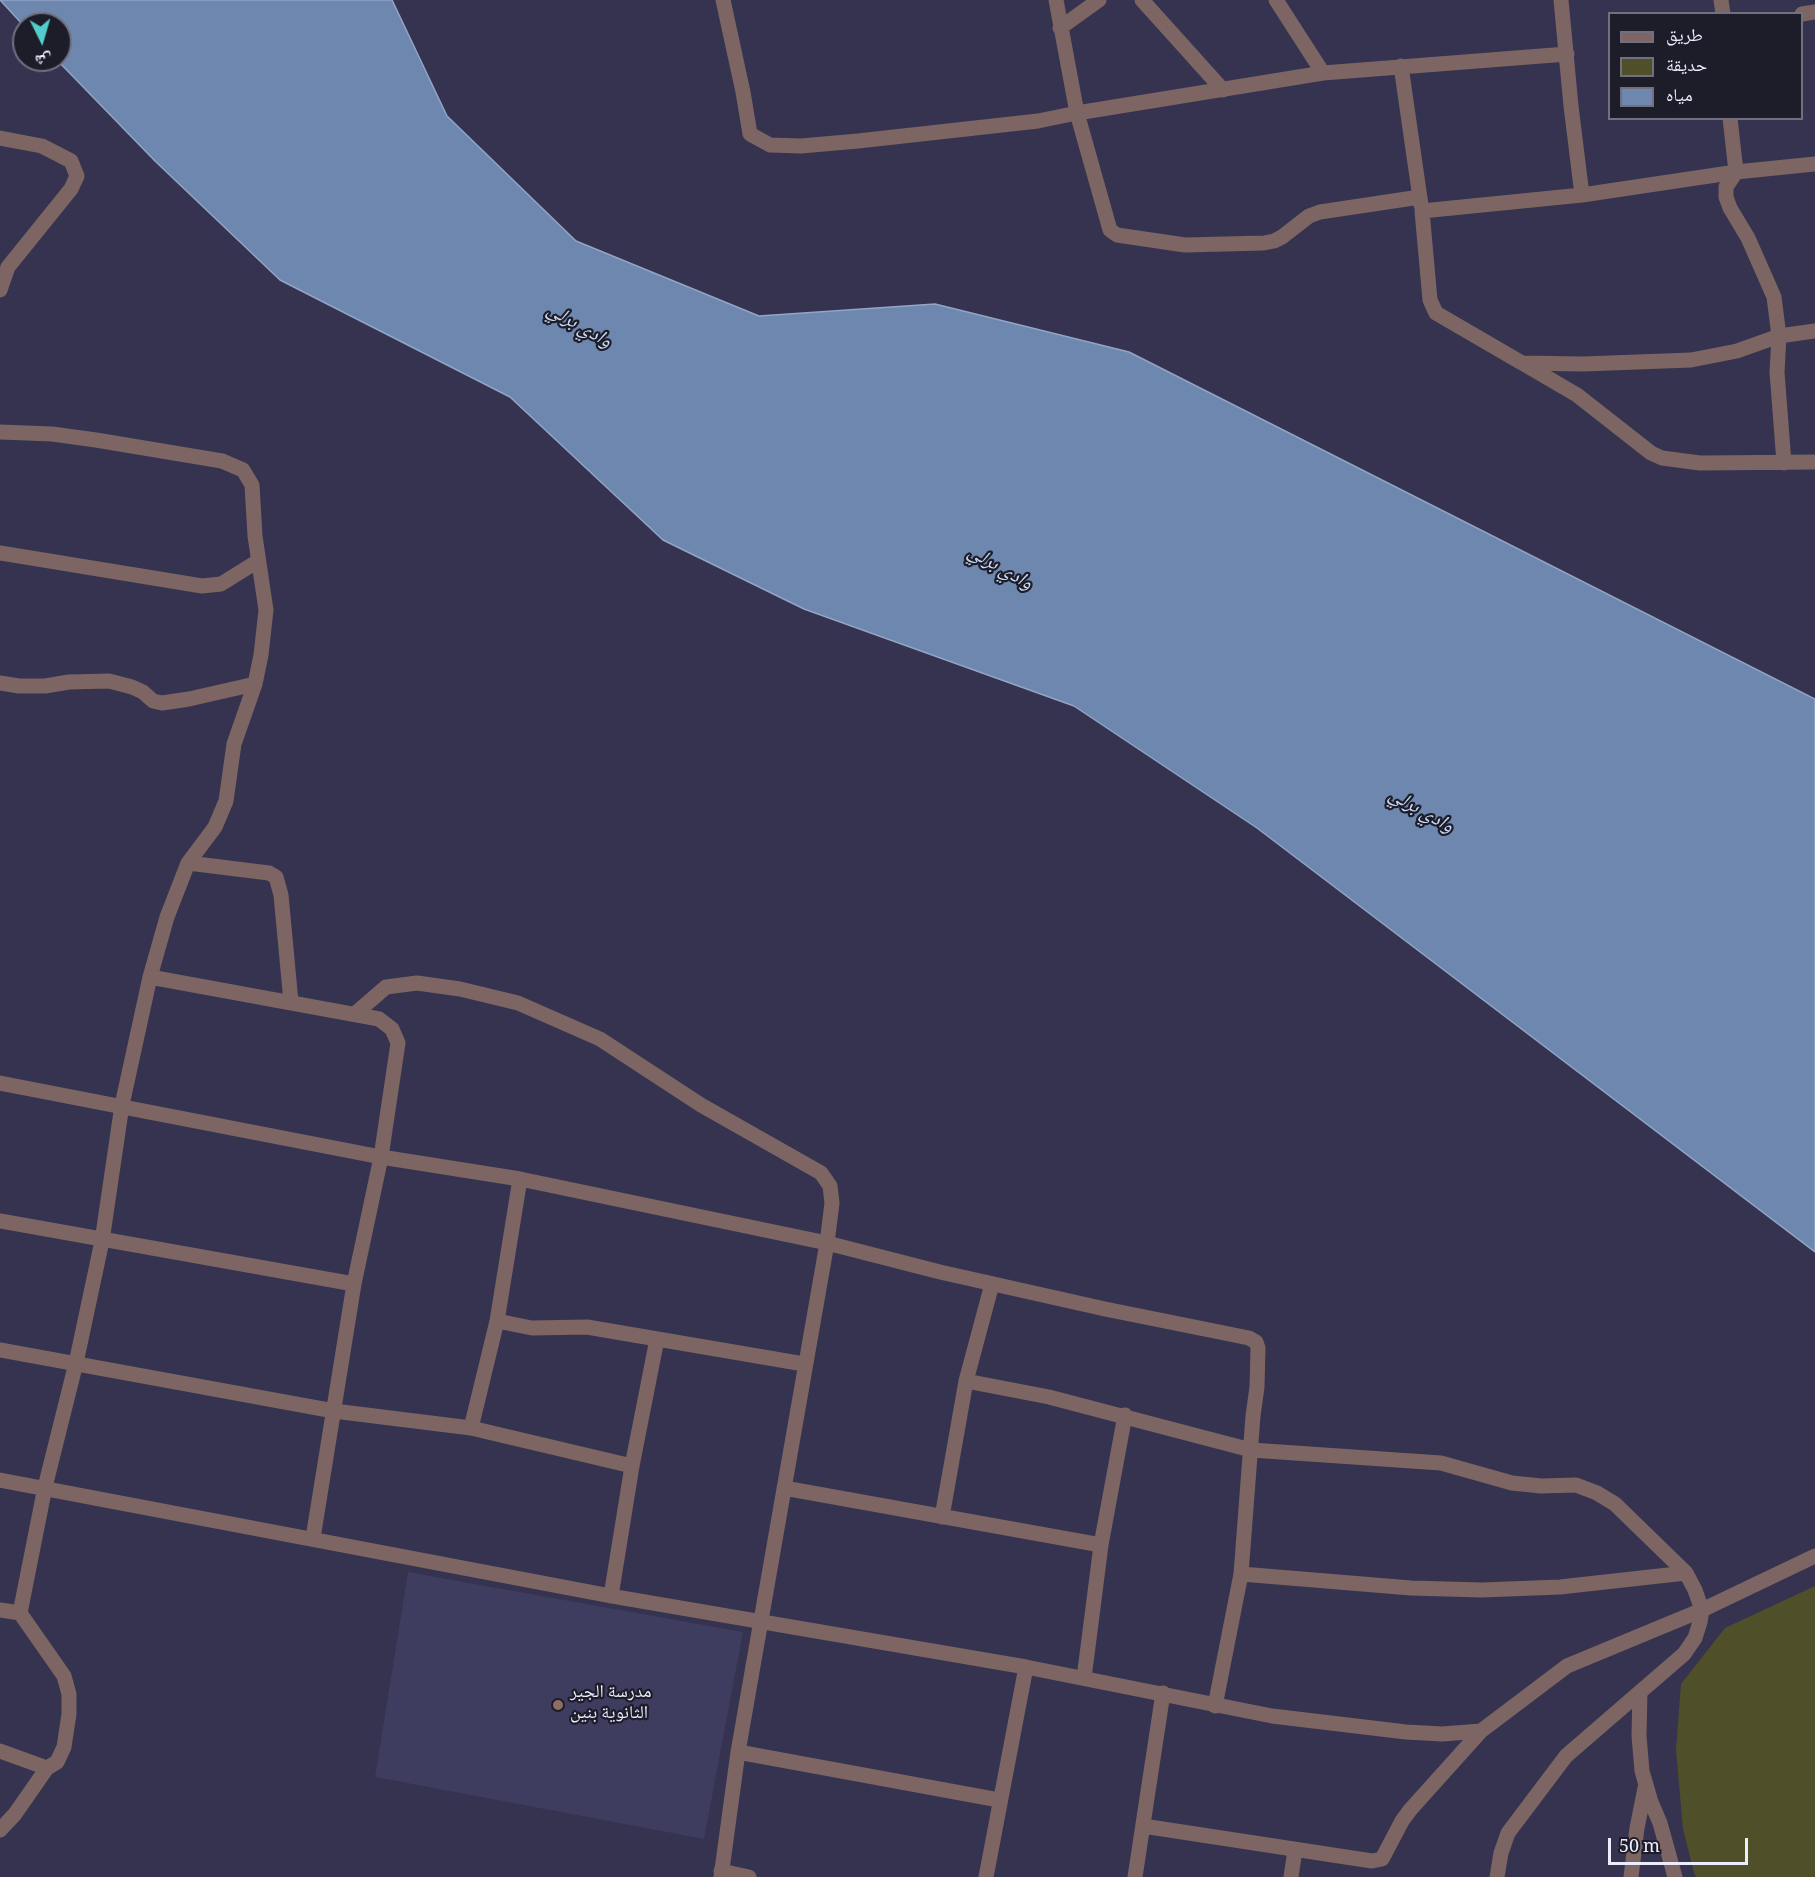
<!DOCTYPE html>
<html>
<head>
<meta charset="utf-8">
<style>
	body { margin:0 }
	#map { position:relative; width:1815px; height:1877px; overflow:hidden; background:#353350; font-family:Georgia,"Noto Naskh Arabic",serif }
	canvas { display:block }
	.legend { position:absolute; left:1608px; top:12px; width:195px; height:108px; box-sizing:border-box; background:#1d1d2a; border:2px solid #70707f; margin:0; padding:8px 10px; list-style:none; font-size:18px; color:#ececff }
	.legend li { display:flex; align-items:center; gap:12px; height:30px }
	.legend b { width:30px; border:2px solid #70707f }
	.north { position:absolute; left:12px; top:12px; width:60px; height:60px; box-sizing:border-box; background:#1d1d2a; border:2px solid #70707f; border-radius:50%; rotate:175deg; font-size:16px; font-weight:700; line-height:24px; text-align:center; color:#ececff }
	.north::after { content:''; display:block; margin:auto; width:21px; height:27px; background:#52cdcc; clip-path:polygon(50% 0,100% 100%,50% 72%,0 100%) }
	.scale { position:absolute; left:1608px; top:1838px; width:140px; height:27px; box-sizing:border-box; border:3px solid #ececff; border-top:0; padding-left:8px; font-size:18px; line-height:21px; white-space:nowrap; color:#ececff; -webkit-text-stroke:4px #1d1d2a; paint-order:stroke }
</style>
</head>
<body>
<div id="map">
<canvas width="1815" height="1877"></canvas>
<ul class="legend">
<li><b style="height:8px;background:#7c6562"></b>طريق</li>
<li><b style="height:16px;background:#4f502a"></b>حديقة</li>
<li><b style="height:16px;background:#6d87ae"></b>مياه</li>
</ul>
<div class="north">ش</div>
<div class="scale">50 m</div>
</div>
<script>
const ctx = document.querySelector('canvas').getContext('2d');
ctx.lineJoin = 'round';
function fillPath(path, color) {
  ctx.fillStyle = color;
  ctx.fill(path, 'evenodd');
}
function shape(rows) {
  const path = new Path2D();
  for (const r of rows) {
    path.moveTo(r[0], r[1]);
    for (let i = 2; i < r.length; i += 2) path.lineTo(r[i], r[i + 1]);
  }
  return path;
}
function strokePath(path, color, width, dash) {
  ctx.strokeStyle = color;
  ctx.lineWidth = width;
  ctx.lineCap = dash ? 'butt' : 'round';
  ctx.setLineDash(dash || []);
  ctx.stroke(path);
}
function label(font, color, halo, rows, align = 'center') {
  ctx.font = font + ' Georgia,"Noto Naskh Arabic",serif';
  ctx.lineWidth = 4.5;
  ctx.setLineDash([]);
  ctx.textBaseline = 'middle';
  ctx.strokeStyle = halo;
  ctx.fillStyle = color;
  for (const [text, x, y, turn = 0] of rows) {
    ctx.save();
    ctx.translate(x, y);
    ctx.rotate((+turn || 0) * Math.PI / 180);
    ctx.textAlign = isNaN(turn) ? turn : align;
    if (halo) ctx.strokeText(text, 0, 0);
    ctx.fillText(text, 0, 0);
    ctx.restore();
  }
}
fillPath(shape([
	[408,1572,743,1632,704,1839,375,1777]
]), '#3e3c5f');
fillPath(shape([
	[1815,1586,1815,1877,1696,1877,1694,1873,1683,1829,1676,1750,1681,1684,1725,1628]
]), '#4f502a');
const water = shape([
	[0,0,392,0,447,116,576,241,759,316,935,304,1129,352,1815,699,1815,1252,1257,828,1074,706,804,609,663,540,510,397,280,280,155,161,57,60,60,60,60,24,24,24,24,26,0,0]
]);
fillPath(water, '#6d87ae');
strokePath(water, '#93a5c6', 1.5);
strokePath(shape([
	[723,0,743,92,750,134,770,145,801,146,858,141,1038,121,1077,113,1323,73,1567,54],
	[1056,0,1077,113,1110,230,1117,235,1185,245,1264,243,1274,241,1282,237,1309,216,1320,212,1420,197],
	[1142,0,1223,90],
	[1276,0,1323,73],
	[1561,0,1571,106,1582,195],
	[1721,0,1723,14],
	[1802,14,1815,12],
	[1060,28,1099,0],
	[1401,66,1421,205],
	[1730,118,1736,172,1726,187,1726,197,1730,208,1748,238,1774,297,1779,336,1737,351,1691,360,1583,364,1522,363,1436,313,1430,300,1422,211,1582,195,1736,172,1815,164],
	[0,138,42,146,71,161,77,176,71,189,8,267,0,290],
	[1524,364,1577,395,1651,453,1662,458,1700,463,1815,462],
	[0,432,52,434,96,440,222,461,243,470,252,485,255,536,266,610,261,655,255,684,234,744,226,801,215,827,188,863,167,917,150,977,122,1105,102,1241,76,1363,45,1487,20,1613,64,1676,69,1694,69,1714,64,1747,57,1762,47,1768,15,1814,0,1830],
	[1784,463,1777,372,1779,336,1815,331],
	[0,553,202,586,221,584,258,561],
	[0,683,19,686,45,686,69,682,109,681,132,687,143,692,153,701,162,703,189,699,255,684],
	[188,863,269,873,276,877,281,895,291,1002],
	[150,977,379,1019,392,1029,398,1043,381,1157,354,1284,313,1538],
	[356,1013,386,987,417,983,460,989,518,1003,600,1039,701,1105,821,1173,830,1186,832,1203,827,1243,738,1752,721,1877],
	[0,1083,381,1157,520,1179,827,1243,940,1272,1105,1309,1249,1338,1256,1342,1258,1348,1257,1387,1253,1416,1241,1574,1215,1706],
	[0,1221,354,1284],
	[497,1321,532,1328,587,1327,804,1364],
	[0,1350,334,1411,471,1428,632,1466],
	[966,1381,1049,1397,1251,1450,1441,1463,1512,1483,1541,1486,1576,1485,1597,1493,1615,1504,1686,1573,1695,1590,1702,1610,1700,1622,1695,1638,1684,1654,1566,1756,1508,1833,1501,1853,1497,1877],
	[471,1428,497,1321,520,1179],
	[0,1480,611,1596,1026,1667,1272,1716,1406,1732,1442,1734,1481,1731],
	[784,1488,1101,1545],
	[942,1517,966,1381,992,1284],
	[1241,1574,1411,1588,1482,1590,1560,1587,1686,1573],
	[611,1596,632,1466,657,1339],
	[0,1610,20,1613],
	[1084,1678,1101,1545,1125,1415],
	[1640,1692,1639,1736,1642,1771,1651,1802,1660,1823,1675,1877],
	[0,1751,47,1768],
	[738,1752,999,1800],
	[1143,1826,1372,1861,1382,1859,1402,1821,1410,1810,1481,1731,1567,1666,1702,1610,1815,1556],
	[721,1871,749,1877],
	[986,1877,1026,1667],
	[1135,1877,1163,1693],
	[1291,1877,1295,1850],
	[1631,1877,1637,1828,1645,1788]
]), '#7c6562', 15);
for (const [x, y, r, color] of [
	[558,1705,6,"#8d6e63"]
]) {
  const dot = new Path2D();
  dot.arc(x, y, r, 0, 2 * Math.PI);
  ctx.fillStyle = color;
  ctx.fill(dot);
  strokePath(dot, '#1d1d2a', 2);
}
label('18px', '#ececff', '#1d1d2a', [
	["مدرسة الجير",570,1695],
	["الثانوية بنين",570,1716]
], 'left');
label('italic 20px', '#cadaf3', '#1d1d2a', [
	["وادي برلي",578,328,30],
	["وادي برلي",999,570,30],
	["وادي برلي",1420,813,30]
]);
</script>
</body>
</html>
